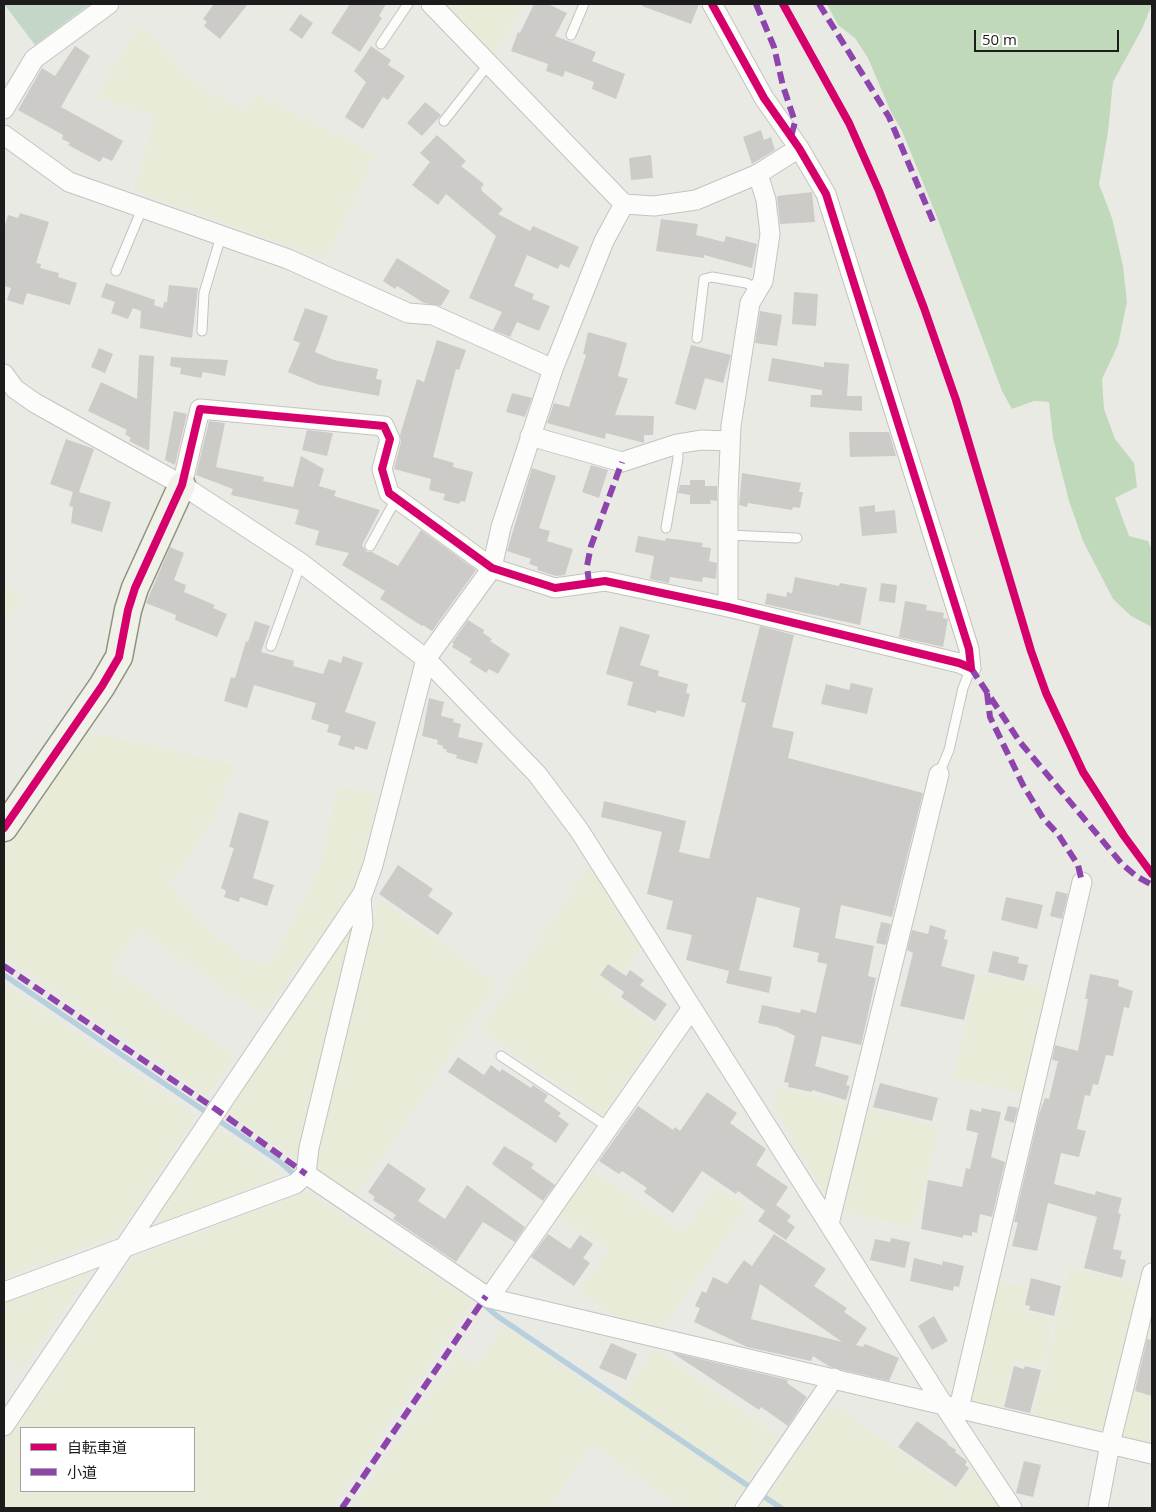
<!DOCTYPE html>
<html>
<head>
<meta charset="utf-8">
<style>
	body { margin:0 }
	#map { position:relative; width:1156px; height:1512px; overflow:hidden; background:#eaeae5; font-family:"Open Sans","Noto Sans JP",sans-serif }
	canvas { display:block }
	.frame { position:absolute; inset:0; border:5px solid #1c1c1c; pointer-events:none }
	.legend { position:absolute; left:20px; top:1427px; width:175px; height:65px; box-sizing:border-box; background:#fff; border:1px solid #a4a4a4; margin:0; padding:6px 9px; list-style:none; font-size:15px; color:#1c1c1c }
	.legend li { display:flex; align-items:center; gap:10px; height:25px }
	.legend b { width:25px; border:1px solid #a4a4a4 }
	.scale { position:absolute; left:974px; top:30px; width:145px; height:22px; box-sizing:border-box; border:2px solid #1c1c1c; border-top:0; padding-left:6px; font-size:15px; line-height:18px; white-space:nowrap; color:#1c1c1c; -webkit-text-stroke:4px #fff; paint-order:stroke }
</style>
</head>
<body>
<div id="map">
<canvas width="1156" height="1512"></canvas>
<div class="frame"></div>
<ul class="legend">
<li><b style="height:6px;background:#d6006c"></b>自転車道</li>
<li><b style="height:6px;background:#8e44ad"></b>小道</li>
</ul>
<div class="scale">50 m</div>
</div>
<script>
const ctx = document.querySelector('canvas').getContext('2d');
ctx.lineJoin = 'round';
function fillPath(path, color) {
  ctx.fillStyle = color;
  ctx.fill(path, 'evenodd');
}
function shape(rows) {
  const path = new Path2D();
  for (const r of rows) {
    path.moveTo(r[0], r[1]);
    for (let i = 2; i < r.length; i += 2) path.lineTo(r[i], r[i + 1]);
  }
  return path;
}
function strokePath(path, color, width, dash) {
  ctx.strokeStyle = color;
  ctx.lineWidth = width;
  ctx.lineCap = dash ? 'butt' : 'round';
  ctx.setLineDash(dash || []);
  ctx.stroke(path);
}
fillPath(shape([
	[441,4,525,4,492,55],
	[136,28,152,35,170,58,200,87,246,111,254,94,375,154,326,259,134,191,155,117,97,97],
	[4,583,23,597,4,625],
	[81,730,236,765,212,821,169,885,202,925,247,961,270,964,301,906,320,866,338,787,378,794,358,880,327,928,264,1014,139,930,111,968,236,1056,207,1096,4,956,4,853],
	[591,865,642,946,609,993,660,1031,604,1115,481,1030],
	[379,899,497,983,356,1196,315,1168],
	[355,924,301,1153,294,1157,225,1111],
	[979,973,1048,990,1023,1094,953,1077],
	[4,983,196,1116,117,1235,4,1277],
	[779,1087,850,1105,827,1196,773,1105],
	[867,1109,940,1128,913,1227,843,1211],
	[216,1128,280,1171,274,1180,163,1222,154,1216],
	[591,1170,684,1232,716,1186,747,1208,663,1328,622,1321,579,1292,609,1249,559,1215],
	[306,1192,472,1301,332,1508,4,1508,4,1444,135,1257],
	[21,1428,194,1428,194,1491,21,1491],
	[1070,1268,1140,1285,1105,1432,1033,1415],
	[89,1273,22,1369,4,1356,4,1303],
	[996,1281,1028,1288,1023,1311,1053,1319,1042,1366,1014,1360,1002,1407,967,1399],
	[1152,1303,1152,1444,1120,1436],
	[504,1326,617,1404,654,1349,779,1437,730,1508,683,1508,592,1444,549,1508,352,1508,458,1354,477,1366],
	[828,1409,840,1409,956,1492,978,1460,1007,1508,759,1508]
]), '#e7ebd8');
fillPath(shape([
	[827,4,1152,4,1142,29,1113,82,1108,132,1099,184,1112,218,1123,266,1127,302,1118,345,1102,379,1104,409,1115,439,1134,463,1137,487,1115,498,1129,536,1148,541,1152,550,1152,627,1131,616,1113,599,1083,541,1069,501,1053,438,1049,402,1034,401,1012,409,1002,391,937,217,902,131,891,112,868,58,855,38,838,25]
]), '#c0d9ba');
fillPath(shape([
	[4,4,90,4,35,45]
]), '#c3d6c7');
strokePath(shape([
	[4,975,280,1162,298,1178],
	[481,1302,497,1316,781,1508]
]), '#b8cfdd', 5.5);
fillPath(shape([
	[214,4,248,4,220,39,204,26,207,22,203,19],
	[350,4,386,4,379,16,382,18,360,52,331,33],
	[534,4,548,4,567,13,555,36,596,52,592,61,625,74,616,99,592,89,594,82,565,71,563,77,546,71,548,64,511,51,518,32,520,33],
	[642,4,699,4,691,24,642,6],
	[300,14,313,23,302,39,289,30],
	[75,46,90,56,61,107,123,141,112,161,103,157,100,162,68,145,70,143,62,139,63,135,18,110,42,68,55,76],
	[371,46,391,60,388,65,405,76,388,100,383,97,363,129,345,117,366,82,354,71],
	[425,102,441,115,422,136,407,123],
	[761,130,764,140,771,137,775,150,752,164,743,137],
	[437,135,466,161,461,166,484,184,481,188,482,191,503,209,498,214,530,231,533,226,579,247,569,268,560,264,558,269,527,255,514,286,534,294,532,299,550,306,539,331,517,322,510,337,493,330,502,312,469,298,496,236,446,194,438,205,412,185,430,162,420,153],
	[651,155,653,178,631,180,629,158],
	[812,192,815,222,780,224,777,196],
	[20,213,49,222,36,263,41,264,40,268,59,273,58,277,77,283,70,305,27,293,23,305,7,300,11,288,4,286,4,229,8,215,18,218],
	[661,219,698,224,696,235,724,242,726,236,757,244,752,268,704,255,704,258,656,251],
	[397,258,450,291,441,306,424,303,397,286,395,289,383,281],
	[106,283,155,300,154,305,163,308,164,302,167,302,169,285,198,288,192,338,140,328,141,311,133,308,128,319,111,313,115,302,101,297],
	[794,292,818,294,816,326,792,324],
	[305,308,328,316,315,352,334,360,378,369,376,379,382,380,379,396,319,385,288,372,300,343,293,340],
	[760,311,782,315,777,346,755,343],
	[588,332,627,343,618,376,628,379,615,415,654,416,653,435,644,435,644,443,606,433,605,439,547,423,554,403,569,407,586,355,583,354],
	[437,340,466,350,459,370,456,369,433,457,454,463,453,467,473,472,465,502,461,501,459,504,443,500,445,494,429,490,431,479,394,469,401,442,400,435,417,379,424,382],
	[691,345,731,355,723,383,705,378,696,410,675,404],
	[99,348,113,354,105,373,91,367],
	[139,355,154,356,149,451,129,441,131,438,125,434,127,430,88,411,101,382,137,399],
	[171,357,228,360,225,376,203,372,201,378,180,374,181,368,170,366],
	[772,358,824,367,824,362,849,364,847,396,862,396,862,411,810,407,811,395,822,395,822,390,768,381],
	[512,393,532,398,525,417,506,412],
	[174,411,187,414,175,465,165,460],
	[209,421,225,423,216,467,264,477,263,481,293,487,301,456,324,469,319,486,336,491,334,496,380,510,362,545,367,552,372,552,398,566,421,530,476,570,432,631,423,625,422,626,380,599,385,591,342,565,349,553,315,545,319,531,295,524,299,510,231,495,233,489,196,475],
	[307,430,333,433,327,456,302,450],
	[849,432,889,432,896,456,850,457],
	[66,439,94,449,79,492,111,502,102,532,71,523,73,507,69,506,73,492,50,484],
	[591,465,608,470,599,498,582,492],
	[532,468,556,476,539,528,550,531,547,541,573,549,565,575,556,576,537,570,538,567,529,564,531,559,507,551],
	[742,473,801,483,799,492,803,492,800,508,793,507,792,510,748,503,747,507,739,505],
	[690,480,705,480,705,486,717,486,717,501,710,500,711,504,690,504,690,495,678,493,680,485,690,485],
	[875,505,875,512,895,510,897,533,862,536,859,507],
	[638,536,665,541,666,538,703,543,702,547,711,548,709,561,717,563,716,579,703,577,702,582,670,577,669,583,650,579,654,556,635,552],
	[170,547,184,553,174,580,186,585,184,592,215,605,213,608,227,614,217,637,175,620,176,615,146,603],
	[795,577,839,586,840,583,867,588,860,625,765,604,767,593,786,597,787,592,792,593],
	[881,583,897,585,895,603,879,601],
	[905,601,927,605,926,610,944,613,943,618,948,619,943,647,899,637],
	[468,620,484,630,483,633,492,639,490,641,510,654,498,674,489,669,486,673,469,662,472,659,452,647,454,644,452,643],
	[255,621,270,626,261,652,294,661,293,666,323,674,329,659,341,663,343,656,363,663,345,712,376,722,367,750,355,746,354,750,338,745,341,736,327,732,329,725,311,719,316,703,254,685,247,708,224,701,231,677,235,678,246,641,248,642],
	[620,626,650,635,640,665,659,671,658,676,688,684,686,693,690,694,684,717,657,710,656,713,627,705,633,682,606,674],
	[760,626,794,635,772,727,794,732,788,758,923,793,892,917,841,905,835,938,874,946,868,976,876,978,861,1045,822,1036,815,1066,849,1076,846,1085,850,1086,846,1100,812,1090,812,1092,788,1087,789,1083,784,1082,795,1036,777,1027,758,1023,762,1005,800,1013,801,1009,816,1013,827,964,817,962,819,953,793,947,800,908,757,897,739,970,772,977,769,993,726,983,729,971,686,960,692,935,666,929,673,901,647,894,662,832,601,817,604,801,686,821,679,852,709,859,746,703,741,702],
	[851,683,873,688,867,714,821,704,826,684,849,690],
	[429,698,444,702,441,716,454,719,453,722,461,724,458,737,483,743,477,764,456,758,457,755,446,752,447,750,442,748,443,746,437,744,438,740,422,736],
	[239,812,269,821,253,878,274,885,267,906,240,897,239,902,224,897,226,891,221,888,234,848,229,847],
	[398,865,433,889,428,896,453,913,438,935,379,894],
	[1056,891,1068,894,1062,919,1050,916],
	[1006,897,1043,905,1037,929,1001,920],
	[881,922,891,924,886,945,876,943],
	[930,925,946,930,944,939,948,940,941,966,975,975,964,1020,900,1006,913,953,907,950,912,930,928,934],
	[993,951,1019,957,1018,963,1028,965,1024,981,988,972],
	[608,964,626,976,630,970,644,980,640,985,667,1004,655,1021,621,997,624,992,600,975],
	[1090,974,1119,980,1118,986,1133,991,1129,1008,1124,1007,1113,1056,1106,1055,1098,1085,1093,1084,1090,1096,1085,1095,1077,1129,1086,1131,1079,1157,1061,1153,1054,1184,1095,1195,1096,1191,1122,1198,1118,1213,1121,1214,1113,1249,1122,1251,1120,1259,1126,1260,1122,1278,1084,1268,1097,1217,1048,1203,1037,1251,1012,1246,1018,1222,1014,1222,1039,1114,1045,1098,1049,1099,1058,1061,1052,1060,1055,1045,1078,1051,1088,999,1085,999],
	[458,1057,484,1075,491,1065,500,1072,502,1069,531,1088,533,1085,548,1095,544,1101,561,1113,558,1116,569,1124,556,1143,448,1072],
	[880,1083,938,1098,932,1121,873,1107],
	[707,1092,737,1113,730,1123,766,1149,756,1165,788,1187,776,1205,791,1216,787,1221,795,1227,786,1240,758,1221,765,1211,738,1191,736,1194,702,1171,673,1213,644,1192,647,1188,622,1171,619,1174,599,1161,638,1106,673,1130,675,1127,680,1131],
	[1008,1106,1018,1108,1014,1123,1004,1120],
	[982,1108,1001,1112,991,1157,1005,1162,992,1217,980,1214,977,1233,972,1232,972,1236,963,1235,963,1238,921,1229,928,1180,962,1187,966,1168,970,1169,978,1133,966,1130,970,1109,981,1112],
	[504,1146,534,1164,531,1168,555,1185,543,1201,492,1164],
	[388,1163,426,1189,418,1201,445,1219,467,1185,525,1227,515,1242,483,1222,456,1262,393,1219,396,1215,373,1200,375,1197,368,1192],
	[548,1234,570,1249,580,1235,593,1244,583,1258,590,1263,574,1286,531,1257],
	[774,1234,826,1269,814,1286,847,1308,844,1312,867,1328,856,1345,863,1347,865,1344,899,1358,889,1381,830,1367,813,1356,811,1361,747,1347,694,1322,700,1308,695,1306,702,1291,706,1293,713,1277,727,1284,744,1260,752,1266],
	[760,1284,842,1342,751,1319],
	[891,1238,910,1242,905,1268,870,1260,875,1239,890,1242],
	[914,1258,942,1265,943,1261,964,1266,959,1287,954,1286,953,1291,910,1281],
	[1031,1278,1061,1286,1054,1316,1029,1310,1030,1306,1025,1305],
	[934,1316,948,1341,932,1350,918,1326],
	[1147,1339,1152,1340,1152,1396,1135,1391],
	[611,1343,637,1354,626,1380,599,1368],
	[671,1352,788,1380,787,1383,807,1397,788,1426,761,1407,759,1410],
	[1014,1366,1024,1369,1025,1366,1041,1370,1030,1413,1004,1407],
	[917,1421,948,1443,947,1444,956,1450,955,1452,967,1461,965,1465,969,1468,956,1487,898,1447],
	[1024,1461,1041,1465,1033,1497,1016,1493]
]), '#cccbc8');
const lane = shape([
	[571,35,584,4],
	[381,44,408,4],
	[444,121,488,65],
	[116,271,142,209],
	[202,331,204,293,221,236],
	[697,338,704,279,712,277,746,283,758,289],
	[666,528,678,458,677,444],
	[728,535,797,538],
	[370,546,396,499],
	[271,646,301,563],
	[939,774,949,750,963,688,971,668],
	[501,1056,608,1127]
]);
const street = shape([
	[431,4,624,204],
	[4,109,34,59,109,4],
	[4,135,69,182,288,259,408,313,433,315,553,369],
	[4,374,15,389,35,403,182,485,301,563,426,659,537,774,579,830,943,1404,1012,1508],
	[530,436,622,462,677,444,701,440,730,441],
	[182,485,200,409,384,426,390,439,382,469,389,493,492,568,555,588,605,581,728,607,959,663,971,668,969,649,826,194,799,148,764,98,712,4],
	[728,607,728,494,731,426,750,303,763,281,770,234,766,200,758,174],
	[692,1008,489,1298,1152,1454],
	[306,1174,489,1298],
	[829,1224,939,774],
	[4,1292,295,1184,306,1174,309,1148,363,924,361,897],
	[959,1408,1082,882],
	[4,1426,363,893,373,865,426,659,492,568,501,527,553,369,604,241,624,204,654,206,696,200,758,174,799,148],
	[745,1508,834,1378],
	[1098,1508,1110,1444,1152,1273]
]);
const secondary = shape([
	[4,828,102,686,119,657,128,610,135,588,182,485]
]);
strokePath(lane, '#c3c3c1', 11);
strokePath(street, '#c3c3c1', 21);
strokePath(secondary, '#8e937e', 29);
strokePath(lane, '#fcfcfb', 9);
strokePath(street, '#fcfcfb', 19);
strokePath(secondary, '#f0f2e9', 26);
strokePath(shape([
	[756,4,774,47,783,86,795,122,791,137],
	[819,4,889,117,935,226],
	[589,583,587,566,591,546,622,462],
	[971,668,1020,742,1122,864,1136,876,1152,885],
	[987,693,990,717,1023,785,1043,818,1058,834,1078,865,1082,882],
	[4,966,217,1110,306,1174],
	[342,1508,486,1296]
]), '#8e44ad', 6, [12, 6]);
strokePath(shape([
	[783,4,849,123,879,191,924,308,956,400,1031,651,1046,693,1083,772,1124,836,1152,874],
	[4,828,102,686,119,657,128,610,135,588,182,485,200,409,384,426,390,439,382,469,389,493,492,568,555,588,605,581,728,607,959,663,971,668,969,649,826,194,799,148,764,98,712,4]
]), '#d6006c', 8);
</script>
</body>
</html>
